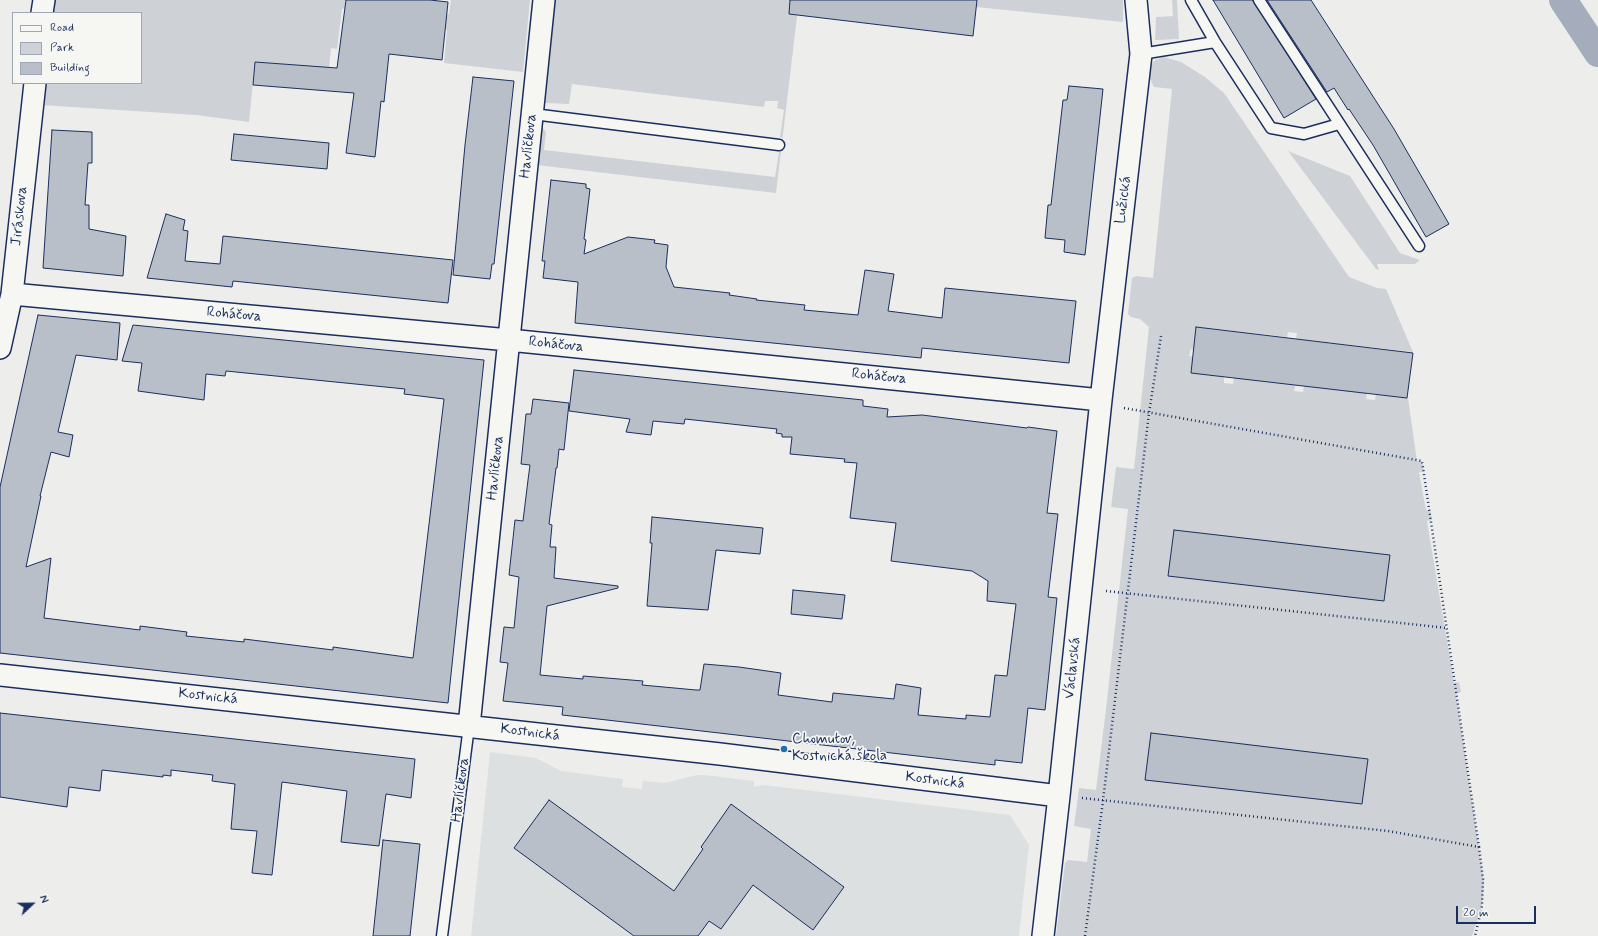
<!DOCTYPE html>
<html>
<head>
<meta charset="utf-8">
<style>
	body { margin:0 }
	#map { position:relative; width:1598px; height:936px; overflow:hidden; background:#edeeec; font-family:Mynerve,sans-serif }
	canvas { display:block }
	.legend { position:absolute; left:12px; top:12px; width:130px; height:72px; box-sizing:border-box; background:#f6f6f2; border:1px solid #9ea6b7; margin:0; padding:5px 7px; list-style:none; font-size:12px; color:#1b2f5e }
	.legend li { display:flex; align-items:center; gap:8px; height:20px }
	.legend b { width:20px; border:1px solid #9ea6b7 }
	.north { position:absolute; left:12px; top:884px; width:40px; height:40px; -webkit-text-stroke:3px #f6f6f2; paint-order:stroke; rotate:68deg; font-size:11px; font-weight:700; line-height:16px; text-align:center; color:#1b2f5e }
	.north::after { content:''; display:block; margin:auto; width:14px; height:18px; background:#1b2f5e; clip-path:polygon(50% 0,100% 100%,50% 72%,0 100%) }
	.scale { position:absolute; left:1456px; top:906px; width:80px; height:18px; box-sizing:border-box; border:2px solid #1b2f5e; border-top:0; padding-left:5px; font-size:12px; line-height:14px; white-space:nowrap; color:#1b2f5e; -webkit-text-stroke:3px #f6f6f2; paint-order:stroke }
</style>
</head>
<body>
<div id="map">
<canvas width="1598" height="936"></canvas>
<ul class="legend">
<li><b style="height:5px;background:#f6f6f2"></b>Road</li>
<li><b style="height:11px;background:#ced2d7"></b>Park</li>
<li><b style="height:11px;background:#b9bfc8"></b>Building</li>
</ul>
<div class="north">N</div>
<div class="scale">20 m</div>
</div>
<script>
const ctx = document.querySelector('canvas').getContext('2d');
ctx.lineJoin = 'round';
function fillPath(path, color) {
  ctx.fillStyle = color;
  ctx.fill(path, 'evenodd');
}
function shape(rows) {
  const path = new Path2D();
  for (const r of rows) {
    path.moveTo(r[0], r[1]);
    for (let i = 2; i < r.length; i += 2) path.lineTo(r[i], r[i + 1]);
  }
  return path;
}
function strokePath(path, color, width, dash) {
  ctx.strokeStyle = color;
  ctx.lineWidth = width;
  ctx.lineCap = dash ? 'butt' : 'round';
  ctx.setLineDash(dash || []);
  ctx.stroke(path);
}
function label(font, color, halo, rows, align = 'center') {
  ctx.font = font + ' Mynerve,sans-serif';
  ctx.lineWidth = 3.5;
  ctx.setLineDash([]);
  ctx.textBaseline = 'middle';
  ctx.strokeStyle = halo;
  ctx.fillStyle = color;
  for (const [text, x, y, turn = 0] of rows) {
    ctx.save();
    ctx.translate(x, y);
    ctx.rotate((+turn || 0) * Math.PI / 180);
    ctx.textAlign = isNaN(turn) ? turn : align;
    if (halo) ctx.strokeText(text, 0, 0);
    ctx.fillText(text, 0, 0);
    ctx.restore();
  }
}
fillPath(shape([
	[490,752,536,758,561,771,623,779,622,787,642,789,643,781,665,783,697,775,704,775,754,781,754,787,764,785,1010,815,1029,845,1019,936,471,936]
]), '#dde0e1');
fillPath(shape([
	[51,0,345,0,345,8,342,9,337,49,331,48,329,68,255,62,249,122,196,115,41,105,43,83,141,83,141,13,50,13],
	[451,0,530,0,523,72,444,63,447,30,445,29,447,14,449,14],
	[545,0,799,0,776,193,528,164,541,128,543,128,546,132,544,150,775,177,779,152,781,152,782,138,780,137,784,110,777,108,778,101,765,101,764,107,572,84,569,104,546,103,536,89],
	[977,0,1123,0,1123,22,976,7],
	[1172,0,1177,0,1179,39,1155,40,1156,17,1173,16],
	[1164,57,1181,62,1205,77,1224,93,1349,277,1377,288,1386,289,1413,352,1296,339,1297,333,1288,332,1287,337,1197,327,1194,350,1191,349,1189,356,1194,357,1224,376,1224,383,1233,384,1234,377,1295,385,1294,391,1303,392,1304,386,1367,393,1366,399,1375,400,1376,394,1408,398,1417,461,1422,461,1424,471,1419,472,1426,510,1430,510,1432,520,1427,521,1454,683,1459,682,1461,692,1456,694,1484,882,1482,906,1472,936,1056,936,1065,863,1068,860,1087,862,1091,829,1074,826,1079,788,1096,790,1106,709,1128,509,1111,507,1116,467,1134,469,1149,327,1140,319,1131,317,1128,314,1132,278,1136,276,1153,278,1172,89,1154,87,1149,77,1150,66,1155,60],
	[1288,151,1350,176,1400,253,1420,260,1415,264,1377,264,1379,270,1376,269]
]), '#ced2d7');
strokePath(shape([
	[1563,0,1598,53]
]), '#a5acbc', 28);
const building = shape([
	[346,0,430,0,448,2,442,60,389,54,384,102,381,101,375,157,346,153,354,93,253,85,255,62,337,68,346,0],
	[790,0,977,0,973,36,789,14,790,0],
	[1213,0,1253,0,1316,99,1284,118,1213,0],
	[1267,0,1311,0,1394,129,1449,224,1426,237,1373,145,1349,109,1348,110,1334,88,1327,92,1267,0],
	[473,77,514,81,494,264,492,264,490,279,453,275,465,145,473,77],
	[1069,86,1103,89,1085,255,1064,252,1065,240,1045,238,1048,205,1051,205,1063,100,1067,100,1069,86],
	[52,130,92,132,92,163,88,163,85,205,89,205,89,229,126,236,123,276,43,268,52,130],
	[234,134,329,143,327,169,231,160,234,134],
	[551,180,586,184,586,188,590,189,584,239,586,240,584,254,628,237,655,240,654,243,668,245,666,267,674,287,730,293,729,295,757,299,756,300,805,305,804,310,858,315,865,270,894,274,888,311,942,318,945,288,1076,301,1069,363,922,348,921,358,575,323,578,282,543,278,545,261,542,261,551,180],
	[166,214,185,220,183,230,188,231,185,261,220,264,223,236,453,260,448,303,233,281,232,287,147,278,166,214],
	[38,315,120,323,117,360,76,355,58,432,73,435,69,457,51,452,40,496,41,496,26,567,51,558,44,618,140,630,140,626,187,632,186,636,244,642,244,639,333,650,333,647,413,658,444,399,404,394,405,389,226,371,225,376,206,374,204,400,138,391,142,363,122,361,133,325,484,360,448,703,0,653,0,487,38,315],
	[1196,327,1413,353,1407,398,1191,373,1196,327],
	[574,370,863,400,863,406,888,409,887,417,922,415,1027,428,1028,427,1057,431,1047,513,1058,514,1048,597,1057,598,1045,710,1028,708,1022,763,995,760,995,765,607,720,562,715,563,707,503,701,508,663,500,662,504,627,514,628,519,577,509,575,515,520,523,521,528,480,530,465,521,464,526,414,531,414,533,399,569,403,564,450,559,449,557,468,556,468,549,524,552,525,550,547,556,547,554,578,618,586,618,588,547,606,540,675,583,679,583,676,643,681,642,685,696,690,700,690,704,664,739,667,781,673,778,695,832,702,833,693,894,699,896,684,921,688,918,715,966,719,966,715,990,717,995,675,1007,676,1016,604,987,601,988,581,972,571,891,561,896,523,850,518,857,463,844,462,845,459,790,454,792,437,782,437,782,434,776,433,777,429,685,419,684,424,653,421,651,435,626,432,630,419,569,411,574,370],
	[652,517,763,528,760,554,716,550,708,610,647,606,652,543,650,543,652,517],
	[1174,530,1390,555,1384,601,1168,576,1174,530],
	[793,590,845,595,842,619,791,614,793,590],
	[0,713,415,759,411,798,386,794,379,846,341,842,347,791,282,782,272,875,252,873,257,831,231,829,235,784,212,781,213,775,171,770,171,776,163,775,163,777,102,770,100,791,69,787,67,807,0,797,0,713],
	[1151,733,1368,759,1362,804,1145,780,1151,733],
	[549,800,674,891,703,849,701,847,731,804,844,887,813,930,753,885,721,929,709,921,698,936,634,936,514,848,549,800],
	[383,840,420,844,410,936,373,936,383,840]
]);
fillPath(building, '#b9bfc8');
strokePath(building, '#1b2f5e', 1);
const service = shape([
	[1191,0,1215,42,1271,128,1304,134,1339,124],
	[1259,0,1419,246],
	[1141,54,1215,42],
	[533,114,779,145],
	[442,936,469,726]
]);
const minor = shape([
	[42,13,44,0],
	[12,294,509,340,1101,400],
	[0,348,12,294,35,83],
	[0,675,720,754,1059,796],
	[469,726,544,0],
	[1043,936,1059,796,1101,400,1141,54,1136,0]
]);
strokePath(service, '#1b2f5e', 13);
strokePath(minor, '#1b2f5e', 24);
strokePath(shape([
	[1124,408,1422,461,1479,847],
	[1106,591,1447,628],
	[1082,798,1388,831,1479,847,1483,879,1482,906,1475,936],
	[1085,936,1103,801,1149,413,1161,336]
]), '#1b2f5e', 2.5, [1, 3]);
strokePath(service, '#f6f6f2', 10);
strokePath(minor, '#f6f6f2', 21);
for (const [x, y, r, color] of [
	[784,749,4,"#1f6fb2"]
]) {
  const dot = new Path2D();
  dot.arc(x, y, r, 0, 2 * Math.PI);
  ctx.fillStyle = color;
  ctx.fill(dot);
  strokePath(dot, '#f6f6f2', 1.5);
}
label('15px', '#1b2f5e', '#f6f6f2', [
	["Havlíčkova",529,146,-84],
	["Lužická",1124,200,-83],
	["Jiráskova",20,216,-84],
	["Roháčova",234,315,5],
	["Roháčova",556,345,6],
	["Roháčova",879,377,6],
	["Havlíčkova",496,468,-84],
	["Václavská",1073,668,-84],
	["Kostnická",208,697,6],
	["Kostnická",530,733,7],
	["Kostnická",935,781,7],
	["Havlíčkova",461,790,-83]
]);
label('15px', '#1b2f5e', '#f6f6f2', [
	["Chomutov,",792,740],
	["Kostnická škola",792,757]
], 'left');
</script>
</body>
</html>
